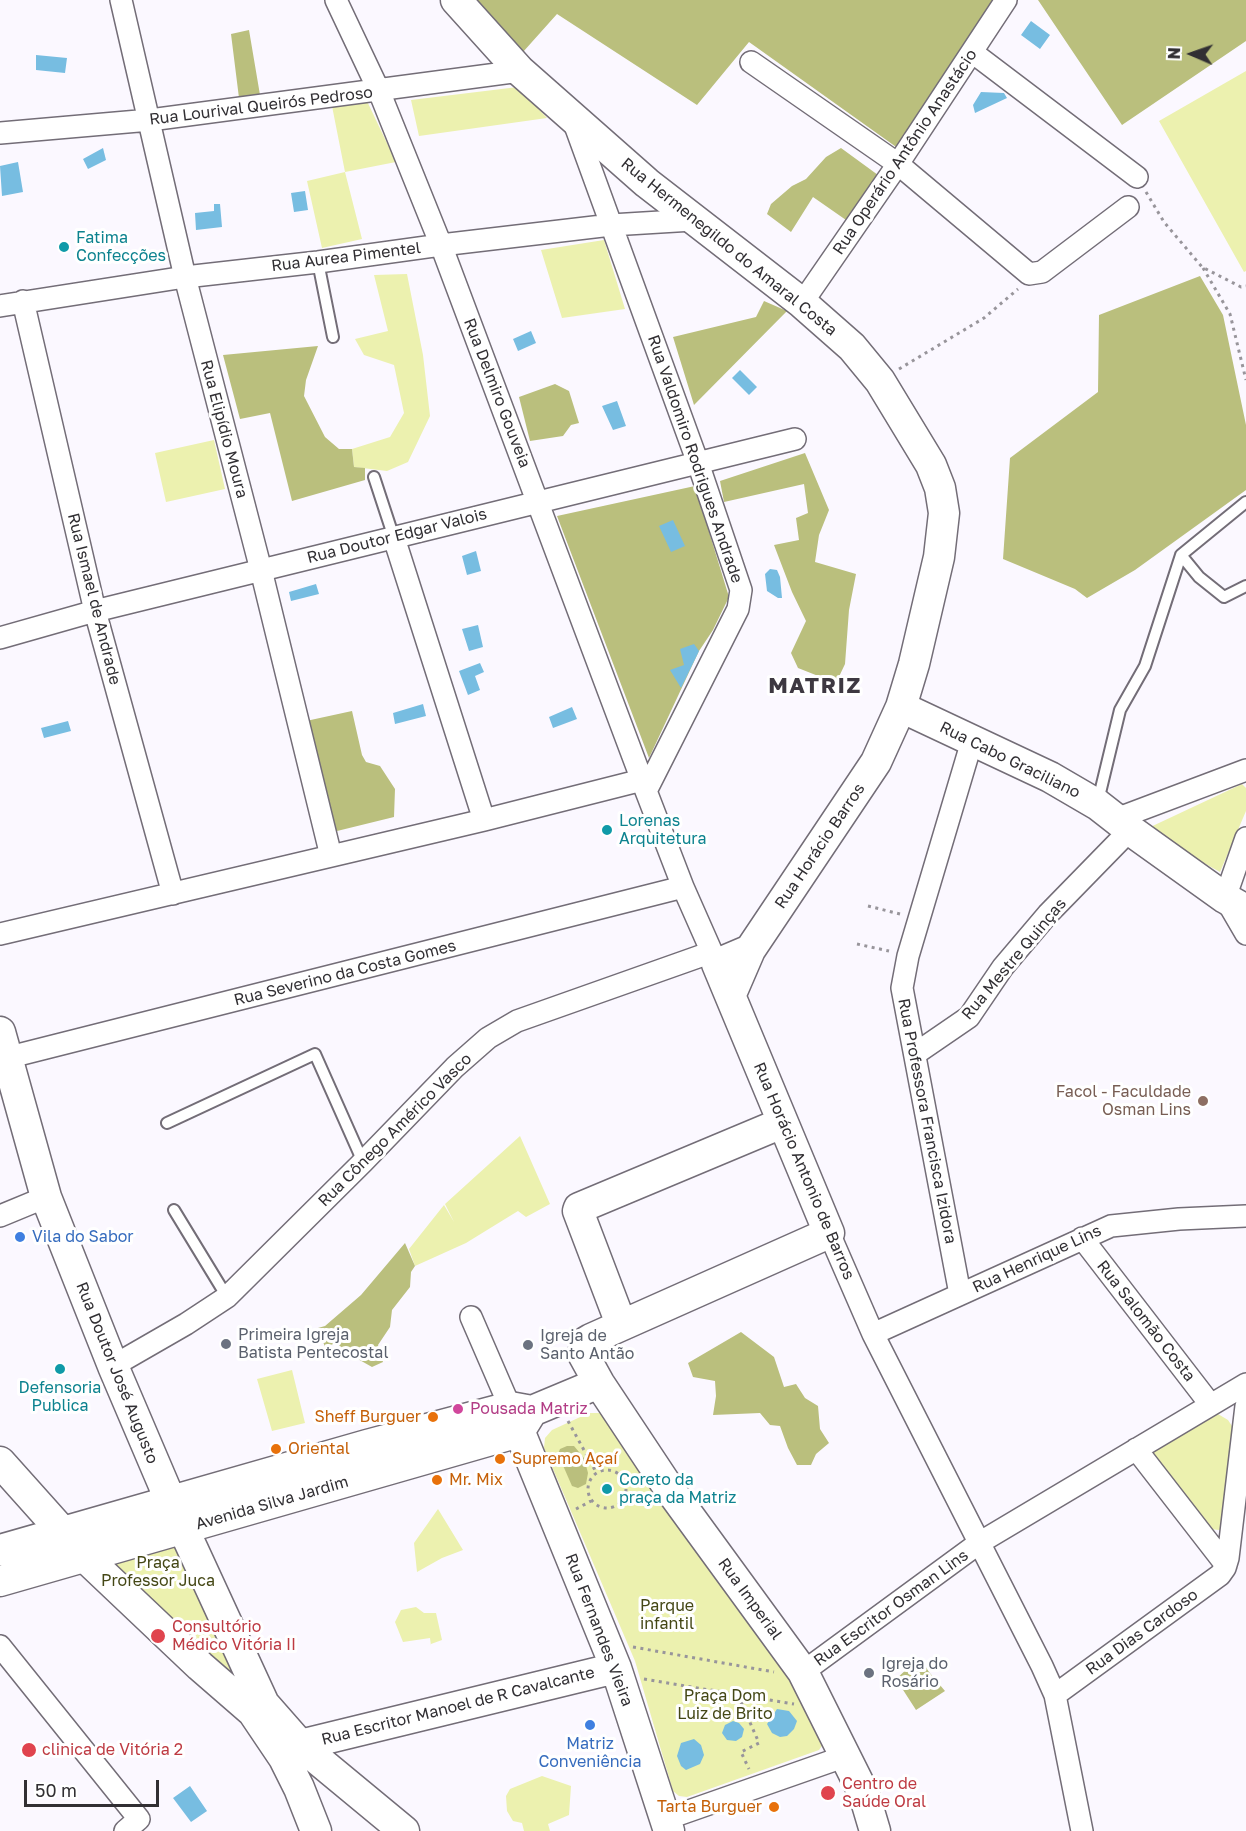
<!DOCTYPE html>
<html>
<head>
<meta charset="utf-8">
<style>
	body { margin:0 }
	#map { position:relative; width:1246px; height:1831px; overflow:hidden; background:#fbf8ff; font-family:"Golos Text",sans-serif }
	canvas { display:block }
	.north { position:absolute; left:1162px; top:24px; width:60px; height:60px; -webkit-text-stroke:4px #fff; paint-order:stroke; rotate:272deg; font-size:16px; font-weight:700; line-height:24px; text-align:center; color:#312f33 }
	.north::after { content:''; display:block; margin:auto; width:21px; height:27px; background:#312f33; clip-path:polygon(50% 0,100% 100%,50% 72%,0 100%) }
	.scale { position:absolute; left:24px; top:1780px; width:135px; height:27px; box-sizing:border-box; border:3px solid #312f33; border-top:0; padding-left:8px; font-size:18px; line-height:21px; white-space:nowrap; color:#312f33; -webkit-text-stroke:4px #fff; paint-order:stroke }
</style>
</head>
<body>
<div id="map">
<canvas width="1246" height="1831"></canvas>
<div class="north">N</div>
<div class="scale">50 m</div>
</div>
<script>
const ctx = document.querySelector('canvas').getContext('2d');
ctx.lineJoin = 'round';
function fillPath(path, color) {
  ctx.fillStyle = color;
  ctx.fill(path, 'evenodd');
}
function shape(rows) {
  const path = new Path2D();
  for (const r of rows) {
    if (r.length === 3) {
      path.moveTo(r[0] + r[2], r[1]);
      path.arc(r[0], r[1], r[2], 0, 2 * Math.PI);
      continue;
    }
    path.moveTo(r[0], r[1]);
    for (let i = 2; i < r.length; i += 2) path.lineTo(r[i], r[i + 1]);
  }
  return path;
}
function strokePath(path, color, width, dash) {
  ctx.strokeStyle = color;
  ctx.lineWidth = width;
  ctx.lineCap = dash ? 'butt' : 'round';
  ctx.setLineDash(dash || []);
  ctx.stroke(path);
}
function label(font, color, halo, rows, align = 'center') {
  ctx.font = font + ' "Golos Text",sans-serif';
  ctx.lineWidth = 6;
  ctx.setLineDash([]);
  ctx.textBaseline = 'middle';
  ctx.strokeStyle = halo;
  ctx.fillStyle = color;
  for (const [text, x, y, turn = 0] of rows) {
    ctx.save();
    ctx.translate(x, y);
    ctx.rotate((+turn || 0) * Math.PI / 180);
    ctx.textAlign = isNaN(turn) ? turn : align;
    if (halo) ctx.strokeText(text, 0, 0);
    ctx.fillText(text, 0, 0);
    ctx.restore();
  }
}
fillPath(shape([
	[1246,71,1246,271,1244,272,1159,121],
	[518,87,547,118,419,136,411,100],
	[366,99,396,162,345,172,362,239,322,248,307,181,345,172,332,106],
	[604,240,625,309,562,318,541,250],
	[407,274,423,355,430,416,408,462,387,471,354,467,352,449,390,437,404,413,394,365,364,355,355,339,388,331,374,275],
	[214,440,225,489,166,502,155,453],
	[1242,784,1246,788,1246,811,1220,872,1144,830],
	[520,1136,550,1204,526,1217,518,1211,466,1243,415,1266,409,1249,444,1205,454,1222,445,1204],
	[292,1370,305,1423,272,1431,257,1379],
	[589,1413,599,1413,609,1420,797,1679,824,1743,819,1750,687,1797,679,1796,673,1791,635,1661,544,1448,545,1438,552,1430],
	[1218,1414,1228,1420,1236,1432,1226,1525,1219,1530,1209,1529,1149,1454],
	[438,1509,463,1550,442,1558,417,1572,414,1543],
	[175,1534,256,1696,95,1558],
	[416,1607,424,1613,436,1613,442,1640,431,1644,431,1646,430,1638,403,1642,395,1622,401,1610],
	[542,1776,571,1786,569,1815,548,1824,550,1831,524,1831,522,1823,513,1821,507,1811,506,1796,510,1789]
]), '#ecf1af');
fillPath(shape([
	[472,0,995,0,959,51,899,149,749,42,697,105,557,14,523,52],
	[1038,0,1246,0,1246,41,1122,125],
	[249,30,260,95,239,98,231,34],
	[841,148,878,175,846,220,813,197,791,232,767,214,771,204,792,186,806,179,826,157],
	[1200,276,1223,315,1246,425,1246,490,1135,570,1087,598,1075,589,1003,559,1010,458,1098,392,1099,315],
	[764,301,787,311,694,405,673,337,756,317],
	[318,346,306,380,304,396,325,437,339,449,352,449,354,467,365,468,365,480,292,501,270,413,240,419,223,355],
	[555,384,569,391,579,423,571,425,563,436,530,441,519,397],
	[805,453,829,510,819,535,815,562,856,574,849,610,845,664,836,683,798,668,791,653,806,621,792,592,774,545,799,540,796,518,808,513,804,484,724,502,720,481],
	[695,486,729,597,713,630,699,651,649,758,557,516],
	[352,711,362,755,366,762,380,766,395,789,394,817,333,832,306,721],
	[405,1243,415,1266,411,1272,410,1287,392,1310,390,1327,378,1345,383,1362,372,1367,356,1358,336,1343,325,1347,318,1328,325,1326,361,1295],
	[741,1332,774,1357,784,1387,796,1384,805,1398,818,1406,820,1429,829,1443,816,1454,811,1465,797,1465,788,1448,780,1426,770,1425,760,1413,713,1415,716,1396,715,1381,693,1377,688,1363],
	[567,1446,574,1446,584,1458,588,1473,586,1484,578,1488,572,1486,558,1454,560,1449],
	[920,1657,929,1672,945,1691,916,1710,896,1679]
]), '#babf7d');
fillPath(shape([
	[1031,21,1050,35,1040,49,1021,35],
	[36,55,67,58,65,73,36,70],
	[981,92,1004,93,1007,98,975,113,973,105],
	[103,148,106,160,88,169,83,159],
	[18,162,23,192,2,196,0,166],
	[305,191,308,210,294,212,291,193],
	[214,204,220,204,222,227,196,230,195,213,214,211],
	[531,331,536,343,518,351,513,339],
	[740,370,757,387,749,395,732,378],
	[617,401,626,426,613,430,602,406],
	[673,520,685,546,671,552,659,526],
	[476,551,481,571,467,575,462,556],
	[770,569,777,570,780,577,782,598,778,598,767,591,765,574],
	[316,584,319,594,291,601,289,592],
	[478,625,483,647,469,651,462,629],
	[694,644,699,651,681,688,670,670,684,665,680,649],
	[480,663,484,672,475,676,480,690,468,695,459,671],
	[423,704,426,716,395,724,393,713],
	[572,707,577,719,553,728,549,717],
	[68,721,71,731,44,738,41,728],
	[777,1709,789,1711,797,1721,794,1729,787,1736,780,1737,772,1733,767,1724],
	[733,1721,739,1723,744,1729,742,1737,736,1741,727,1740,722,1733,725,1725],
	[694,1739,701,1745,704,1755,700,1764,686,1770,681,1766,677,1756,681,1743],
	[190,1786,207,1811,191,1822,173,1798]
]), '#77bde1');
const lane = shape([
	[318,262,333,337],
	[374,477,394,538],
	[1181,555,1199,577,1224,597,1246,586],
	[1098,801,1120,710,1145,666,1181,555,1246,502],
	[167,1123,315,1054,363,1162],
	[174,1210,227,1297]
]);
const street = shape([
	[121,0,185,277,261,570,331,856],
	[336,0,379,91,441,245,646,791,683,887,717,964],
	[972,52,1137,177],
	[751,62,898,164,1029,274,1042,272,1128,207],
	[573,120,698,463,741,590,738,609,646,791],
	[0,133,150,120,520,71],
	[23,301,95,611,173,894],
	[802,303,898,164,1006,0],
	[0,306,185,277,318,262,441,245,611,225,693,220],
	[394,538,484,820],
	[0,638,95,611,795,439],
	[1116,819,1246,770],
	[1246,838,1225,898,1246,934],
	[0,934,484,820,642,780],
	[915,1054,969,1017,1003,967,1048,914,1130,830],
	[6,1058,683,887],
	[0,1216,46,1197],
	[829,1233,873,1334,1042,1666,1055,1695,1082,1831],
	[1082,1238,1210,1404],
	[960,1294,902,988,908,956,972,741],
	[471,1317,510,1407],
	[873,1334,1111,1226,1179,1219,1246,1216],
	[113,1366,186,1324,227,1297,363,1162,455,1067,488,1038,517,1021,712,952],
	[1136,1449,1226,1565],
	[0,1646,139,1819,125,1831],
	[803,1672,979,1543,1246,1384],
	[1055,1695,1220,1575,1225,1568,1228,1558,1246,1406],
	[666,1819,846,1756]
]);
const secondary = shape([
	[456,0,520,71,647,183,802,303,852,347,880,381,931,465,940,488,944,513,939,557,914,664,901,707,876,762,750,950,731,994],
	[901,707,1050,777,1098,805,1130,830,1225,898,1246,910],
	[750,950,717,964,829,1233,591,1339,586,1342,583,1354,599,1383,668,1487,803,1672,864,1794,875,1831],
	[0,1032,46,1197,113,1366,171,1502,264,1704,300,1745,404,1831],
	[621,1324,578,1211,579,1208,782,1123],
	[512,1413,616,1668,669,1831],
	[0,1462,85,1557,200,1666,253,1712,284,1758,299,1788,316,1831],
	[0,1550,367,1445,510,1407,532,1411,599,1383],
	[0,1581,519,1432,532,1411],
	[300,1745,616,1668]
]);
strokePath(lane, '#736d77', 14);
strokePath(street, '#736d77', 24);
strokePath(secondary, '#736d77', 33);
strokePath(shape([
	[1146,192,1164,222,1202,267,1241,287,1246,286],
	[1203,268,1230,314,1246,380],
	[899,369,984,318,1018,289],
	[868,906,900,914],
	[857,944,889,951],
	[568,1421,596,1472],
	[607,1489,19],
	[576,1509,591,1501],
	[633,1647,774,1672],
	[644,1679,794,1704],
	[738,1695,759,1743,741,1752,749,1769]
]), '#98959b', 3, [3, 4.5]);
strokePath(lane, '#fff', 10);
strokePath(street, '#fff', 21);
strokePath(secondary, '#fff', 30);
for (const [x, y, r, color] of [
	[64,247,6,"#0f9aa8"],
	[607,830,6,"#0f9aa8"],
	[1203,1101,6,"#8d6e63"],
	[20,1237,6,"#3f7fe0"],
	[226,1344,6,"#6b7280"],
	[528,1345,6,"#6b7280"],
	[60,1369,6,"#0f9aa8"],
	[458,1409,6,"#d1479c"],
	[433,1417,6,"#e8710a"],
	[276,1449,6,"#e8710a"],
	[500,1459,6,"#e8710a"],
	[437,1480,6,"#e8710a"],
	[607,1489,6,"#0f9aa8"],
	[158,1636,8,"#e0444e"],
	[869,1673,6,"#6b7280"],
	[590,1725,6,"#3f7fe0"],
	[29,1750,8,"#e0444e"],
	[828,1793,8,"#e0444e"],
	[774,1807,6,"#e8710a"]
]) {
  const dot = new Path2D();
  dot.arc(x, y, r, 0, 2 * Math.PI);
  ctx.fillStyle = color;
  ctx.fill(dot);
  strokePath(dot, '#fff', 2);
}
label('16px', '#312f33', '#fff', [
	["Rua Lourival Queirós Pedroso",261,106,-7],
	["Rua Operário Antônio Anastácio",905,152,-56],
	["Rua Hermenegildo do Amaral Costa",729,247,39],
	["Rua Aurea Pimentel",346,257,-7],
	["Rua Delmiro Gouveia",497,393,69],
	["Rua Elipídio Moura",224,429,75],
	["Rua Valdomiro Rodrigues Andrade",695,459,71],
	["Rua Doutor Edgar Valois",397,536,-14],
	["Rua Ismael de Andrade",94,599,76],
	["Rua Cabo Graciliano",1010,760,26],
	["Rua Horácio Barros",820,846,-56],
	["Rua Mestre Quinças",1014,959,-50],
	["Rua Severino da Costa Gomes",345,973,-14],
	["Rua Professora Francisca Izidora",927,1121,79],
	["Rua Cônego Américo Vasco",395,1130,-45],
	["Rua Horácio Antonio de Barros",804,1171,67],
	["Rua Henrique Lins",1037,1259,-25],
	["Rua Salomão Costa",1146,1321,52],
	["Rua Doutor José Augusto",117,1373,68],
	["Avenida Silva Jardim",272,1503,-16],
	["Rua Imperial",750,1599,54],
	["Rua Escritor Osman Lins",891,1608,-36],
	["Rua Fernandes Vieira",599,1630,69],
	["Rua Dias Cardoso",1142,1632,-36],
	["Rua Escritor Manoel de R Cavalcante",458,1706,-14]
]);
label('16px', '#0d838f', '#fff', [
	["Fatima",76,238],
	["Confecções",76,256],
	["Lorenas",619,821],
	["Arquitetura",619,839],
	["Defensoria",60,1388,"center"],
	["Publica",60,1406,"center"],
	["Coreto da",619,1480],
	["praça da Matriz",619,1498]
], 'left');
label('16px', '#785e54', '#fff', [
	["Facol - Faculdade",1191,1092],
	["Osman Lins",1191,1110]
], 'right');
label('16px', '#366cbe', '#fff', [
	["Vila do Sabor",32,1237],
	["Matriz",590,1744,"center"],
	["Conveniência",590,1762,"center"]
], 'left');
label('16px', '#5b616d', '#fff', [
	["Primeira Igreja",238,1335],
	["Batista Pentecostal",238,1353],
	["Igreja de",540,1336],
	["Santo Antão",540,1354],
	["Igreja do",881,1664],
	["Rosário",881,1682]
], 'left');
label('16px', '#b23c85', '#fff', [
	["Pousada Matriz",470,1409]
], 'left');
label('16px', '#c56008', '#fff', [
	["Sheff Burguer",421,1417,"right"],
	["Oriental",288,1449],
	["Supremo Açaí",512,1459],
	["Mr. Mix",449,1480],
	["Tarta Burguer",762,1807,"right"]
], 'left');
label('16px', '#444715', '#fff', [
	["Praça",158,1563],
	["Professor Juca",158,1581],
	["Parque",667,1606],
	["infantil",667,1624],
	["Praça Dom",725,1696],
	["Luiz de Brito",725,1714]
]);
label('16px', '#be3a42', '#fff', [
	["Consultório",172,1627],
	["Médico Vitória II",172,1645],
	["clinica de Vitória 2",42,1750],
	["Centro de",842,1784],
	["Saúde Oral",842,1802]
], 'left');
ctx.letterSpacing = '1.5px';
label('bold 22px', '#3d3841', '#fff', [
	["MATRIZ",815,686]
]);
ctx.letterSpacing = '0px';
</script>
</body>
</html>
